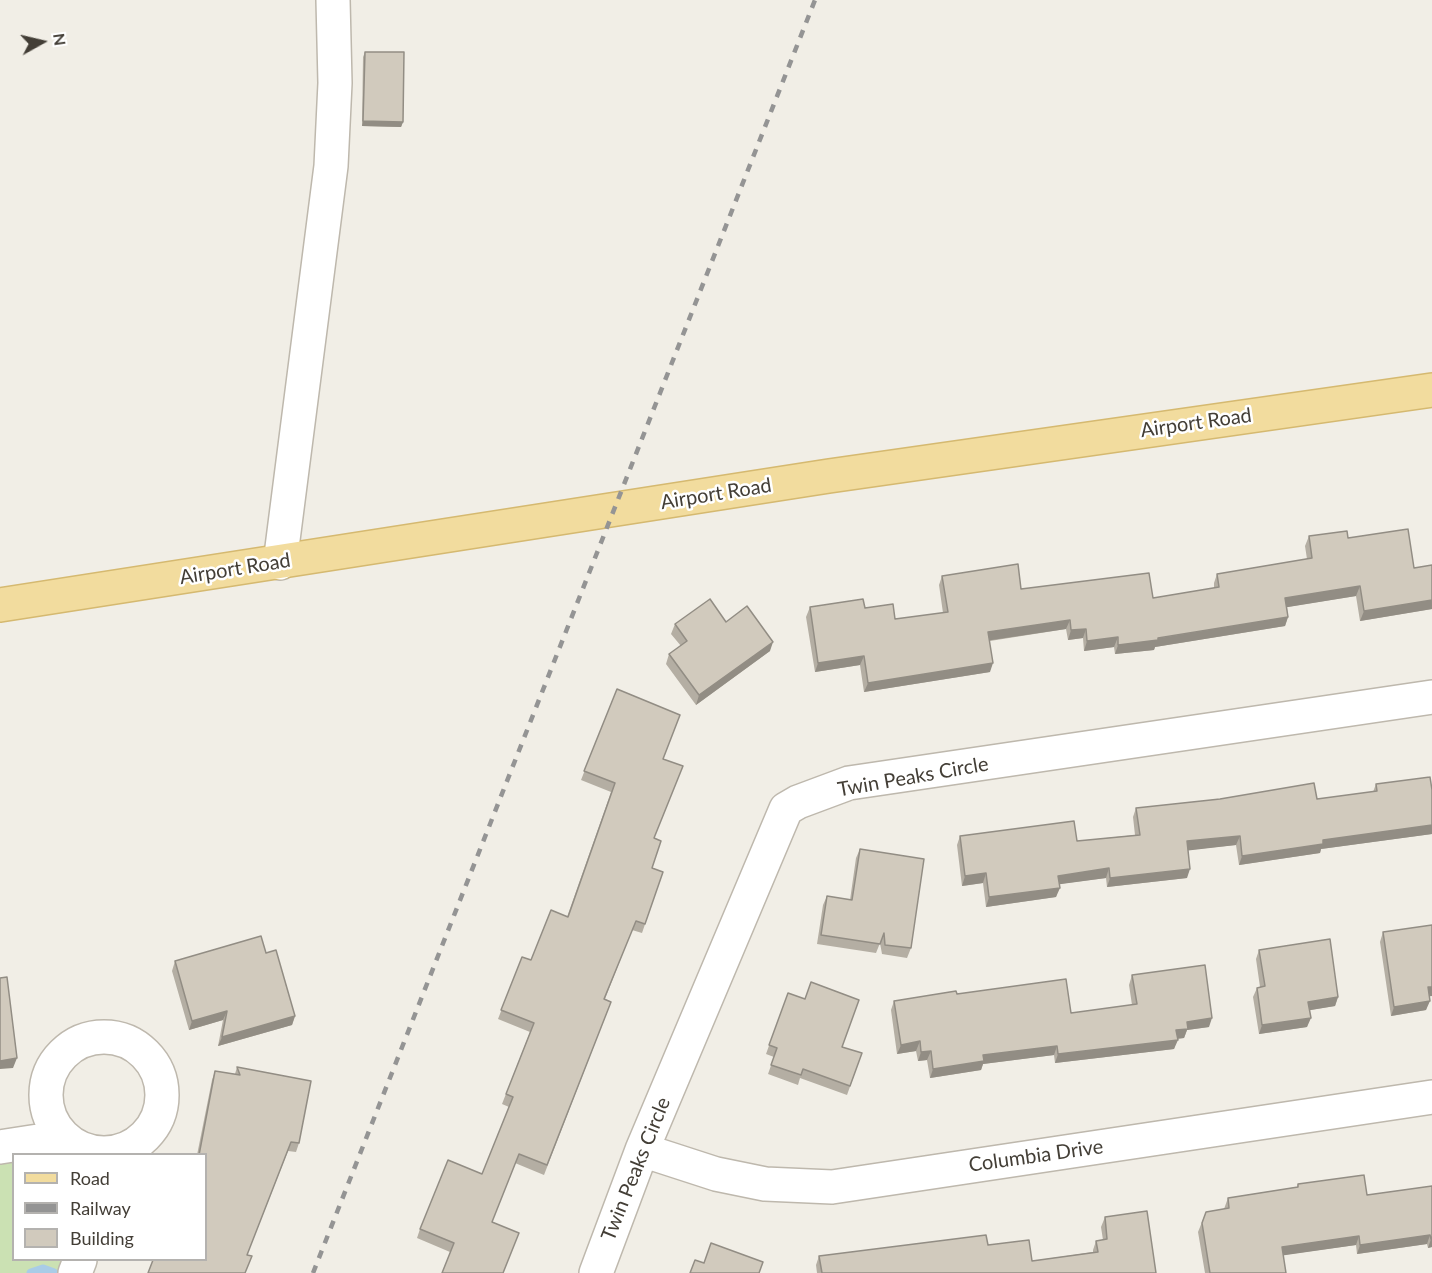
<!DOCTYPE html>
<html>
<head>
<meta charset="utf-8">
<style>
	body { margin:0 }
	#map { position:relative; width:1432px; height:1273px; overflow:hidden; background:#f1eee6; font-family:Lato,sans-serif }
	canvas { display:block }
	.legend { position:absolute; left:12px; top:1153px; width:195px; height:108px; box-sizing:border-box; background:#fff; border:2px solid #b4b2af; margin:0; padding:8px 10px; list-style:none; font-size:18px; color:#433e36 }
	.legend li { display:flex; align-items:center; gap:12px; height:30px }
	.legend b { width:30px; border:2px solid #b4b2af }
	.north { position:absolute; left:12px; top:12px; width:60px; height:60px; -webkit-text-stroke:4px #fff; paint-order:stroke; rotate:82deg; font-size:16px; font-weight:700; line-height:24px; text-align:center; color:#433e36 }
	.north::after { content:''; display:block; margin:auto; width:21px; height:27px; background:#433e36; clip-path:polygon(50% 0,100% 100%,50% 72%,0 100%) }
</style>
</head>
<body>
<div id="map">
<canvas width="1432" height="1273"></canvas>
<ul class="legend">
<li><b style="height:8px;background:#f2dc9e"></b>Road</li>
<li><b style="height:8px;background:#949494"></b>Railway</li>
<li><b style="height:16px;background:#d1cabd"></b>Building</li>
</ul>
<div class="north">N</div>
</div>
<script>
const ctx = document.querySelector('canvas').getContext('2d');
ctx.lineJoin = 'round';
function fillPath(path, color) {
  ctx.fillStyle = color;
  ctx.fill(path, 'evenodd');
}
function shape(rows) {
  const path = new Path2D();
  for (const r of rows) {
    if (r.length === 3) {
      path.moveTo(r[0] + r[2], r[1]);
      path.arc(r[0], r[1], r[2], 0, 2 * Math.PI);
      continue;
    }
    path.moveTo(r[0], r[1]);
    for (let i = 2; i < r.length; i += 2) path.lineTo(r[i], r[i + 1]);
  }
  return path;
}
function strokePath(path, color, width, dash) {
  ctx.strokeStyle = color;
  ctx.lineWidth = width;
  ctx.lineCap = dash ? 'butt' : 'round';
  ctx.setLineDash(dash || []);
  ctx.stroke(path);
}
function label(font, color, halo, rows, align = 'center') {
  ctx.font = font + ' Lato,sans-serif';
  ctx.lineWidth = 5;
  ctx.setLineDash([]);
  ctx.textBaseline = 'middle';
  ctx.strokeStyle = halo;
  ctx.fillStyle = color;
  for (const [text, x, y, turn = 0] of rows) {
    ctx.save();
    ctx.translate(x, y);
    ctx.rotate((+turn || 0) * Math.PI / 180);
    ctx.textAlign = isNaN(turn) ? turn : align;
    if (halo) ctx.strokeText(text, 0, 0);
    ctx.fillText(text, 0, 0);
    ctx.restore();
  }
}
fillPath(shape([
	[71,1143,88,1152,107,1154,117,1152,117,1154,14,1154,14,1260,80,1260,75,1273,0,1273,0,1147]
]), '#cbe1b3');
strokePath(shape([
	[31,1273,43,1269,54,1273]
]), '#a9cce7', 9);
const minor = shape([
	[280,563,331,166,335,83,333,0],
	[104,1095,58],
	[0,1147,64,1137],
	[642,1150,716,1174,765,1184,832,1187,1432,1097],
	[75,1273,80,1260],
	[596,1273,642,1150,786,809,798,802,849,783,1432,697]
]);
const major = shape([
	[0,605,829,476,1432,390]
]);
strokePath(minor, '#beb8ad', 36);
strokePath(major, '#d5b970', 36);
strokePath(minor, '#fff', 33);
strokePath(major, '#f2dc9e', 33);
strokePath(shape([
	[313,1273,815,0]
]), '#949494', 4.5, [8, 8]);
fillPath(shape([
	[365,52,403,122,401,127,362,126,363,57],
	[1309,536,1348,538,1414,568,1432,565,1432,609,1360,621,1356,596,1287,607,1288,617,1285,626,1155,647,1154,650,1115,654,1114,647,1084,651,1083,638,1068,640,1066,629,990,641,990,672,864,692,860,665,815,672,806,617,810,607,865,608,895,619,943,613,939,585,942,576,1021,589,1153,598,1214,588,1214,583,1217,574,1307,559,1305,546],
	[726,622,770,651,696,705,666,664,669,654,681,646,671,634,675,624],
	[617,689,663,759,654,838,652,868,663,872,642,933,632,930,605,999,611,1002,544,1175,515,1163,450,1252,417,1238,420,1229,482,1174,509,1107,502,1104,530,1032,498,1019,522,957,531,960,567,917,611,792,581,780],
	[1376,784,1432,790,1432,834,1321,849,1320,853,1239,865,1236,845,1188,850,1187,878,1107,887,1106,878,1059,884,1056,897,986,907,983,883,962,886,957,845,960,836,1077,841,1135,835,1133,817,1136,808,1317,799,1373,792],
	[860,849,911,948,907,958,882,954,880,943,876,953,817,944,823,905,827,896,850,900,856,858],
	[1383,932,1432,996,1429,996,1426,1010,1391,1016,1380,942],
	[1259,950,1338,997,1335,1006,1310,1010,1307,1027,1259,1034,1253,997,1257,988,1260,987,1256,959],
	[266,953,295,1016,292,1025,218,1046,223,1020,189,1030,172,971,175,961],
	[1132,975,1209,1027,1187,1030,1184,1038,1177,1039,1174,1049,1055,1063,1054,1055,983,1064,981,1070,930,1078,927,1060,918,1061,916,1051,897,1054,891,1010,894,1001,957,994,1071,1013,1132,1005,1129,985],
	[788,993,805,999,842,1047,862,1053,847,1095,800,1078,798,1085,768,1074,774,1057,766,1054],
	[237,1067,299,1143,296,1152,288,1151,247,1255,245,1273,206,1155,197,1155,212,1080,215,1071,235,1074],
	[1298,1184,1367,1195,1432,1186,1432,1247,1428,1248,1427,1244,1357,1254,1356,1245,1283,1255,1286,1273,1205,1273,1198,1232,1206,1212,1224,1209,1228,1198,1297,1187],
	[1105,1217,1156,1273,817,1273,816,1265,819,1256,988,1245,1032,1261,1093,1252,1093,1250,1096,1241,1103,1240,1101,1227]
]), '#b4aea3');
fillPath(shape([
	[363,121,403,122,401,127,362,126],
	[1360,586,1356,596,1282,608,1285,598],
	[1432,600,1432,609,1360,621,1364,611],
	[1288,617,1285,626,1155,647,1154,650,1115,654,1118,645],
	[1070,620,1066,629,985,641,988,632],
	[1086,629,1083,638,1068,640,1071,630],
	[1118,637,1114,647,1084,651,1087,641],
	[773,642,770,651,696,705,699,695],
	[864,656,860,665,815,672,818,663],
	[993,663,990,672,864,692,868,683],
	[1432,825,1432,834,1321,849,1320,853,1239,865,1242,856,1323,840],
	[1240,836,1236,845,1184,851,1187,841],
	[1109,868,1106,878,1054,885,1058,876],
	[1190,869,1187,878,1107,887,1110,878],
	[986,873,983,883,962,886,965,876],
	[1060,888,1056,897,986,907,989,897],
	[1428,987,1432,987,1432,996,1424,997],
	[1338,997,1335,1006,1305,1011,1308,1002],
	[1430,1001,1426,1010,1391,1016,1394,1007],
	[227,1011,223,1020,189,1030,192,1021],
	[295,1016,292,1025,218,1046,222,1037],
	[1212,1018,1209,1027,1187,1030,1184,1038,1173,1039,1176,1030,1187,1022],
	[1311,1018,1307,1027,1259,1034,1262,1025],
	[1178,1040,1174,1049,1055,1063,1058,1054],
	[920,1041,916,1051,897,1054,901,1045],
	[1057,1046,1054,1055,983,1064,981,1070,930,1078,933,1069,983,1055],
	[931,1051,927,1060,918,1061,921,1052],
	[17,1058,13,1068,0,1069,0,1061],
	[1430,1235,1427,1244,1357,1254,1360,1245],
	[1359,1236,1356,1245,1279,1256,1282,1247],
	[1431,1239,1432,1239,1432,1247,1428,1248]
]), '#928d84');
const building = shape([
	[365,52,404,52,403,122,363,121,365,52],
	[1408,529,1414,568,1432,565,1432,600,1364,611,1360,586,1285,598,1288,617,1158,638,1158,640,1118,645,1118,637,1087,641,1086,629,1071,630,1070,620,988,632,993,663,868,683,864,656,818,663,810,607,863,599,865,608,893,604,895,619,948,612,942,576,1018,564,1021,589,1149,573,1153,598,1219,587,1217,574,1312,558,1309,536,1347,531,1348,538,1408,529],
	[710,599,726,622,747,606,773,642,699,695,669,654,687,641,675,624,710,599],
	[617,689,680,715,663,759,683,766,654,838,661,841,652,868,663,872,645,924,636,921,604,999,611,1002,547,1165,519,1154,492,1222,519,1233,503,1273,442,1273,454,1243,420,1229,448,1160,482,1174,513,1097,506,1094,534,1023,501,1010,522,957,531,960,551,910,568,917,615,783,584,771,617,689],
	[1430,777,1432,790,1432,825,1323,840,1323,844,1242,856,1240,836,1187,841,1190,869,1110,878,1109,868,1058,876,1060,888,989,897,986,873,965,876,960,836,1074,821,1077,841,1140,835,1136,808,1220,799,1314,783,1317,799,1377,791,1376,784,1430,777],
	[860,849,924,859,911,948,885,945,884,933,880,944,821,935,827,896,852,900,860,849],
	[1432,925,1432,987,1428,987,1430,1001,1394,1007,1383,932,1432,925],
	[261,936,266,953,276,950,295,1016,222,1037,227,1011,192,1021,175,961,261,936],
	[1330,939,1338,997,1308,1002,1311,1018,1262,1025,1257,988,1265,986,1259,950,1330,939],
	[1205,965,1212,1018,1187,1022,1188,1029,1176,1030,1178,1040,1058,1054,1057,1046,983,1055,984,1061,933,1069,931,1051,921,1052,920,1041,901,1045,894,1001,956,991,957,994,1066,979,1071,1013,1137,1004,1132,975,1205,965],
	[7,977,17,1058,0,1061,0,978,7,977],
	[811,982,859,1000,842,1047,862,1053,850,1086,803,1069,801,1075,771,1065,777,1048,769,1045,788,993,805,999,811,982],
	[237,1067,311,1081,299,1143,291,1142,247,1255,252,1256,245,1273,148,1273,153,1260,206,1260,206,1155,199,1155,215,1071,240,1075,237,1067],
	[1364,1175,1367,1195,1432,1186,1432,1239,1431,1239,1430,1235,1360,1245,1359,1236,1282,1247,1286,1273,1210,1273,1202,1223,1206,1212,1229,1208,1228,1198,1298,1187,1298,1184,1364,1175],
	[1147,1211,1156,1273,822,1273,819,1256,986,1235,988,1245,1029,1240,1032,1261,1098,1252,1096,1241,1107,1239,1105,1217,1147,1211],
	[711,1243,763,1262,759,1273,690,1273,695,1260,704,1263,711,1243]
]);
fillPath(building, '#d1cabd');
strokePath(building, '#928d84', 1.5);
label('20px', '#433e36', '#fff', [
	["Airport Road",1196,423,-8],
	["Airport Road",716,494,-9],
	["Airport Road",235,569,-9],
	["Twin Peaks Circle",913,777,-10],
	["Columbia Drive",1036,1156,-8],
	["Twin Peaks Circle",636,1169,-68]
]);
</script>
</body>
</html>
